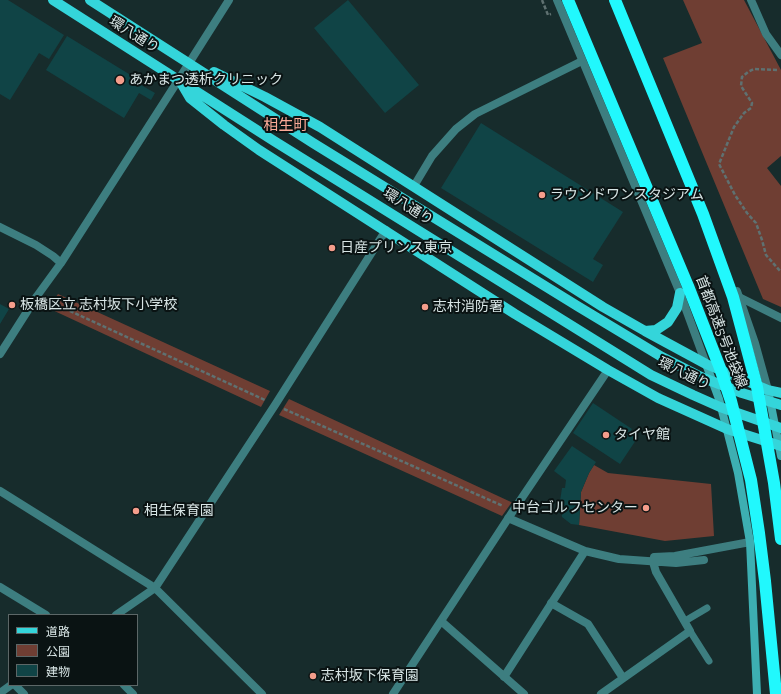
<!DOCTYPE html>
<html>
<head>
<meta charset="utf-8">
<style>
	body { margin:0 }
	#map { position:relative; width:781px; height:694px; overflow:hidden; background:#172c2c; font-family:"Zilla Slab","Noto Sans JP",serif }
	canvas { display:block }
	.legend { position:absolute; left:8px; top:614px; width:130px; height:72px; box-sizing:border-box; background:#0a1313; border:1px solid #5c6767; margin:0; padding:5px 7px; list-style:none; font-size:12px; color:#d8e5e5 }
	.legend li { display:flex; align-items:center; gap:8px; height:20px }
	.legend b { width:20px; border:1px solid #5c6767 }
</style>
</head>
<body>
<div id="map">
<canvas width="781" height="694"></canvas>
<ul class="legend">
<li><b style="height:5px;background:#34d5da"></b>道路</li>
<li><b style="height:11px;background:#6f3e33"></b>公園</li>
<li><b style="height:11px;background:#104446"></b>建物</li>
</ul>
</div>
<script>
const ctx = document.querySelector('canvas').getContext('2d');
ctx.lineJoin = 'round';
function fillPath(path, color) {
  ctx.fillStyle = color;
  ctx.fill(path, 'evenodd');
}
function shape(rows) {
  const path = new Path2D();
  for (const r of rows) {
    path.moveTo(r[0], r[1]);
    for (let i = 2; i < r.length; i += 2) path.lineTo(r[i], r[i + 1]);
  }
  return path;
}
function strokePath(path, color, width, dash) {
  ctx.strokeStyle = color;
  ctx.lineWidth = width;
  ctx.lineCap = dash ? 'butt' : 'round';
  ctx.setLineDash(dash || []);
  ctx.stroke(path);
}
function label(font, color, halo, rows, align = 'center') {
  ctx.font = font + ' "Zilla Slab","Noto Sans JP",serif';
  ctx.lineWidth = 4;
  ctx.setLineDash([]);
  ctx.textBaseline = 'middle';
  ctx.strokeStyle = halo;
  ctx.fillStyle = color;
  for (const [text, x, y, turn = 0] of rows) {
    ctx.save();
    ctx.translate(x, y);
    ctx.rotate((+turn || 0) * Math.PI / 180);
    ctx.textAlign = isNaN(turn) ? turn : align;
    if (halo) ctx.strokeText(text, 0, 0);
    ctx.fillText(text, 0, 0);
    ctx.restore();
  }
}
fillPath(shape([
	[683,0,744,0,781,70,781,156,767,168,781,186,781,307,763,299,663,58,702,43],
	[58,294,270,391,261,407,48,308],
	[289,399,511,502,512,502,502,516,279,415],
	[594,465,608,473,711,484,714,536,665,541,579,525,581,492,589,473]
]), '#6f3e33');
fillPath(shape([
	[0,0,8,0,64,35,49,59,39,53,10,100,0,94],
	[348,0,419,85,385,113,314,28],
	[67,36,142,82,141,85,155,93,151,100,139,93,124,118,46,70],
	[481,123,623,212,593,259,603,265,593,282,441,188],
	[0,304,9,309,0,324],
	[593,403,632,429,630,432,638,437,620,464,573,433],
	[572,446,596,462,589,473,581,492,579,525,571,524,562,517,560,501,562,488,565,488,566,480,554,471]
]), '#104446');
strokePath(shape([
	[542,0,548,15,551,14],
	[777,70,754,69,748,72,742,77,741,86,752,103,751,108,744,113,734,127,719,164,735,195,747,213,756,223,762,240,766,255,781,272],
	[48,301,265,400],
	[284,409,503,506]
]), '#5f7171', 2.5, [4, 2]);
strokePath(shape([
	[685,621,707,608],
	[690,631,709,661]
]), '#3d7e80', 7);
strokePath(shape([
	[751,0,766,34,781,55],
	[414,186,432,156,456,129,475,114,582,61],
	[0,227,36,245,53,256,61,263],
	[739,297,781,318],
	[0,354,37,296,61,263,179,79,229,0],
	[0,491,155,588,262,694],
	[508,518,585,551,619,559,676,563,704,560],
	[0,587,46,615],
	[551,603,588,624,623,678],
	[116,615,155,588,275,405,386,230],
	[441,621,524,694],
	[504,677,585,551],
	[15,685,24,694],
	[124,685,133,694],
	[0,693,11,685],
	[393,694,513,511,608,370],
	[601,694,690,631,656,572,653,562,654,557,675,556,750,542]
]), '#3d7e80', 8);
strokePath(shape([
	[557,0,680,293,706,364],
	[737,291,755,343,768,390]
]), '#3d7e80', 8);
strokePath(shape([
	[706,364,719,399,738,473,750,542,757,694],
	[768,390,781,456]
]), '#3dafb2', 8);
strokePath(shape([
	[53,0,274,141,651,375,693,395,720,407,781,428],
	[90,0,313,143,579,307,662,357,701,377,742,393,781,405],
	[214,72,265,97,320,127,603,307,645,331,706,364,768,390,781,393],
	[180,81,190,98,224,125,259,150,515,314,608,370,658,398,727,429,781,446],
	[645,331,656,330,668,322,677,308,680,293]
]), '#34d5da', 10);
strokePath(shape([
	[568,0,688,286,720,368,731,401,751,480,759,533,765,581,776,694],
	[615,0,703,214,733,297,757,387,774,483,781,539]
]), '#21f8fd', 12);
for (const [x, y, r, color] of [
	[120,80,5,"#f49d8b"],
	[542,195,4,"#f49d8b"],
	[332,248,4,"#f49d8b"],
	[12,305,4,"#f49d8b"],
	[425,307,4,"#f49d8b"],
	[606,435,4,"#f49d8b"],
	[646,508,4,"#f49d8b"],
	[136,511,4,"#f49d8b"],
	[313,676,4,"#f49d8b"]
]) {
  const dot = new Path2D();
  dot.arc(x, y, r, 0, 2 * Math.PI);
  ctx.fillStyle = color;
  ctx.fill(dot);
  strokePath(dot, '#0a1313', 1.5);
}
label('14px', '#d8e5e5', '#0a1313', [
	["環八通り",134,35,32],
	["環八通り",408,207,32],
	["首都高速5号池袋線",721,332,69],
	["環八通り",684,374,26]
]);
label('14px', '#d8e5e5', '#0a1313', [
	["あかまつ透析クリニック",129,80],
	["ラウンドワンスタジアム",550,195],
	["日産プリンス東京",340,248],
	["板橋区立 志村坂下小学校",20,305],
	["志村消防署",433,307],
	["タイヤ館",614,435],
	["中台ゴルフセンター",638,508,"right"],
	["相生保育園",144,511],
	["志村坂下保育園",321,676]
], 'left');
label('15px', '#faa997', '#0a1313', [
	["相生町",286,126]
]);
</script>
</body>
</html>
